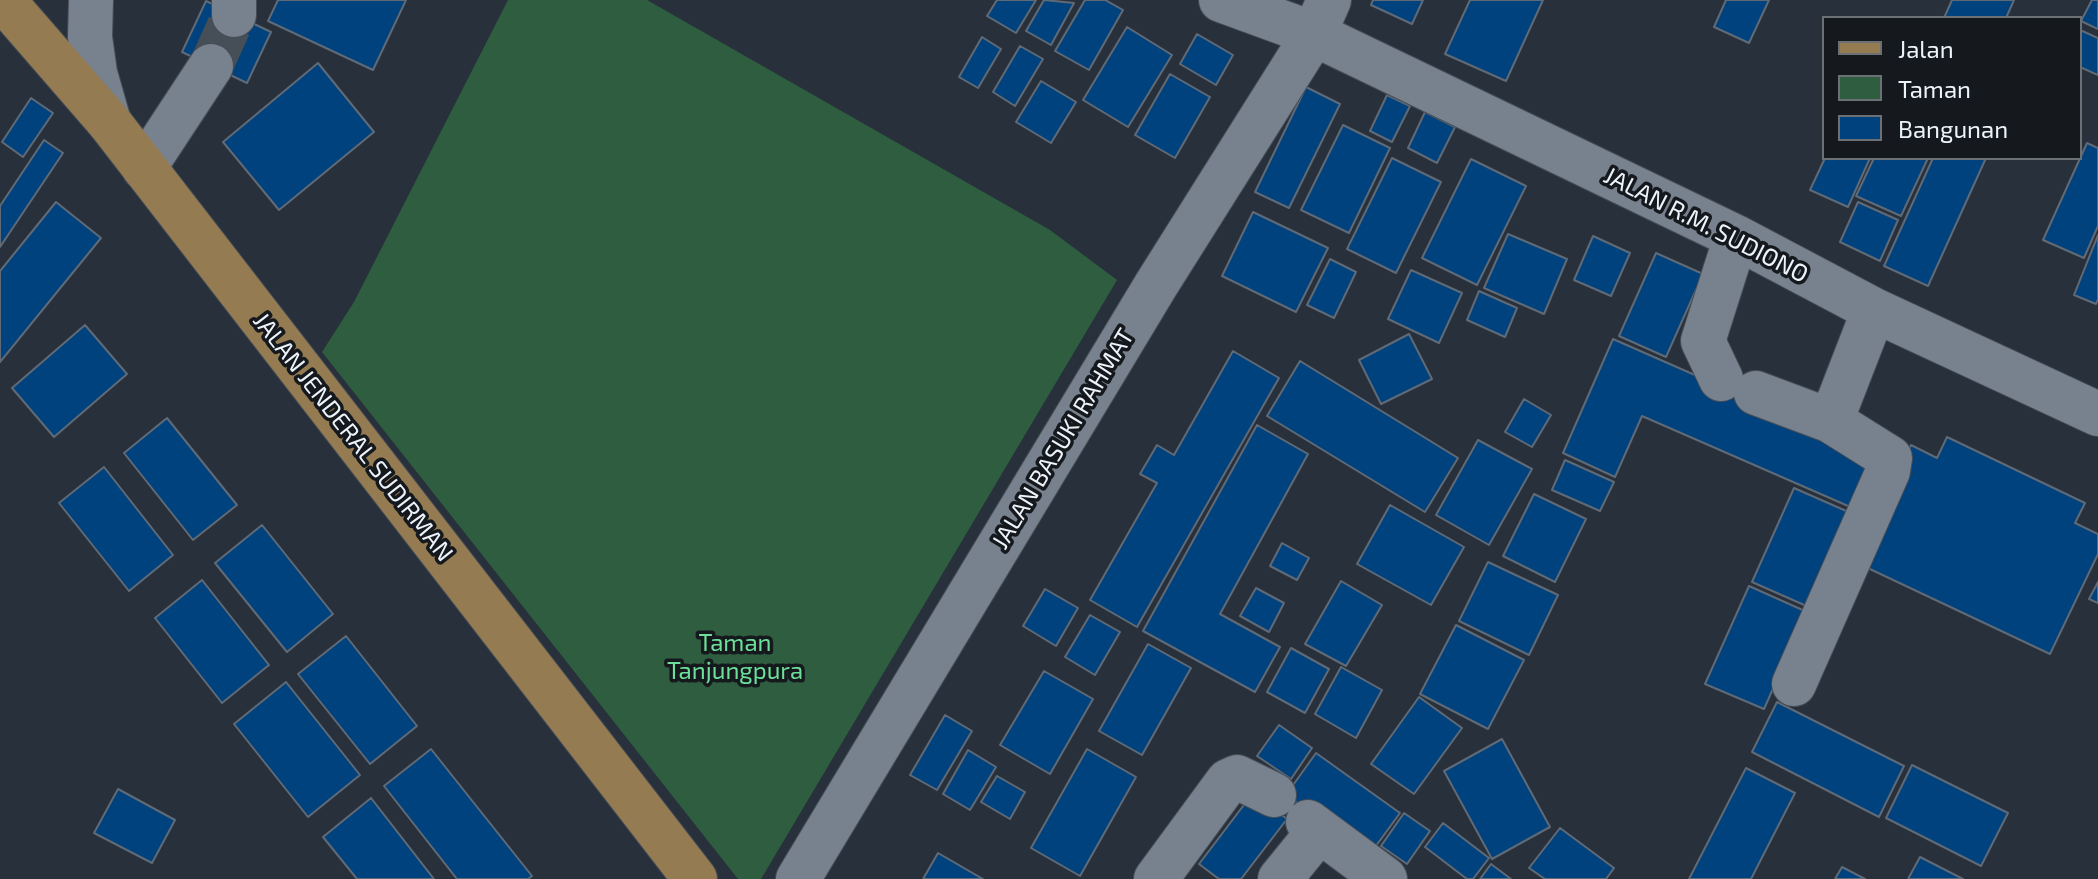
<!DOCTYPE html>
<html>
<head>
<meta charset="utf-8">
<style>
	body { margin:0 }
	#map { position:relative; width:2098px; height:879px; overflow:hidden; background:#28313b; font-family:"Exo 2",sans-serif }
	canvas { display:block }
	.legend { position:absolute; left:1822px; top:16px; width:260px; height:144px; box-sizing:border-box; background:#15191d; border:2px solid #6b7075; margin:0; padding:10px 14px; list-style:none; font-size:24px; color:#edf3fa }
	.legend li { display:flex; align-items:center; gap:16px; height:40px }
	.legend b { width:40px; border:2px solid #6b7075 }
</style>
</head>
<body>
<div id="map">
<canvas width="2098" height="879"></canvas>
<ul class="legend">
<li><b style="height:10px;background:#947b52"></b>Jalan</li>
<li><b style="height:22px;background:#2e5d40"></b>Taman</li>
<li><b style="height:22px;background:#00427d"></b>Bangunan</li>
</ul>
</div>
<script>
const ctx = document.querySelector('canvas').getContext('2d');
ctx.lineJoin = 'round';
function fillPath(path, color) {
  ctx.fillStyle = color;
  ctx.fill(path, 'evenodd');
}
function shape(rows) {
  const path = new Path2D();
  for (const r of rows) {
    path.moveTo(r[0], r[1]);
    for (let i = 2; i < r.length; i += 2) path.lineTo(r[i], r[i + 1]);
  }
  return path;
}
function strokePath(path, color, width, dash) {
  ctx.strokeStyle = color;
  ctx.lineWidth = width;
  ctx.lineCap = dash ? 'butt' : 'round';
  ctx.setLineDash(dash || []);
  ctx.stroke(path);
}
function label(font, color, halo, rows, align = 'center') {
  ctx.font = font + ' "Exo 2",sans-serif';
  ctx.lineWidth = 7;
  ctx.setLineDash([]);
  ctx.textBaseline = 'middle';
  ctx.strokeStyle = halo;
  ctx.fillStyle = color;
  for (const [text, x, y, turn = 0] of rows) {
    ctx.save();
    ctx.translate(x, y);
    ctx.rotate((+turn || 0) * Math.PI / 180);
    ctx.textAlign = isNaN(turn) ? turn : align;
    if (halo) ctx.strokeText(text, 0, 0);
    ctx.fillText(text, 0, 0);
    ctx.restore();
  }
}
fillPath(shape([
	[508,0,647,0,1050,230,1117,280,761,879,738,879,322,352,354,302]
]), '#2e5d40');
const building = shape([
	[278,0,406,0,373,70,268,21,278,0],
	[997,0,1036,0,1016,33,987,16,997,0],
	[1044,0,1074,3,1051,45,1026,31,1044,0],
	[1085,0,1105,0,1123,10,1089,70,1055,51,1085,0],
	[1373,0,1423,0,1412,24,1371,5,1373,0],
	[1470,0,1543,0,1506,81,1445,54,1470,0],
	[1726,0,1769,0,1749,43,1714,27,1726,0],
	[1952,0,2014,0,2006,18,1944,18,1952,0],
	[2092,0,2098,0,2098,29,2081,21,2092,0],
	[206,1,271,32,247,83,182,52,206,1],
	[1127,27,1172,55,1128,127,1083,100,1127,27],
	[2080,30,2098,38,2098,75,2080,67,2080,30],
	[1197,34,1233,55,1216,85,1180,64,1197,34],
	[982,37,1001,49,978,88,959,77,982,37],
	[1020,46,1043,59,1015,106,993,92,1020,46],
	[318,63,374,132,279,210,223,142,318,63],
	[1170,74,1210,97,1175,158,1135,135,1170,74],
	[1041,81,1076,102,1051,143,1016,122,1041,81],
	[1306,87,1340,104,1289,208,1255,192,1306,87],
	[1387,95,1410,106,1392,142,1370,131,1387,95],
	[31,98,53,113,23,157,2,142,31,98],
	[1425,112,1455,127,1437,163,1408,148,1425,112],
	[1343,125,1390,148,1349,233,1301,210,1343,125],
	[44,140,63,153,0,247,0,206,44,140],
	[2087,143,2098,148,2098,226,2084,258,2043,240,2087,143],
	[1392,158,1441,182,1396,273,1347,249,1392,158],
	[1825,158,1870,158,1848,207,1810,190,1825,158],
	[1874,158,1928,158,1901,216,1856,196,1874,158],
	[1933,158,1986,158,1928,286,1884,266,1933,158],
	[1471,159,1526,186,1477,285,1422,258,1471,159],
	[56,202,101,238,0,362,0,271,56,202],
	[1858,202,1898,220,1880,261,1840,242,1858,202],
	[1253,212,1328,248,1296,312,1222,276,1253,212],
	[1508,234,1567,259,1544,314,1484,288,1508,234],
	[2098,235,2098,299,2096,304,2074,295,2098,235],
	[1593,236,1630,253,1611,296,1574,280,1593,236],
	[1656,253,1703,274,1666,357,1619,336,1656,253],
	[1330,259,1356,272,1334,318,1307,305,1330,259],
	[1411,270,1462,293,1439,343,1388,319,1411,270],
	[1479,291,1517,308,1505,337,1467,320,1479,291],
	[85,325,127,374,54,437,12,388,85,325],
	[1409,334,1432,379,1381,404,1359,360,1409,334],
	[1613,339,1879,456,1855,509,1642,416,1615,477,1563,453,1613,339],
	[1233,351,1279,378,1137,627,1090,600,1157,483,1140,474,1157,445,1174,455,1233,351],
	[1300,361,1458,458,1425,512,1267,416,1300,361],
	[1524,399,1551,415,1532,447,1505,432,1524,399],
	[167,418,237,505,193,540,124,453,167,418],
	[1257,425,1308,454,1220,614,1280,647,1255,692,1143,631,1257,425],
	[1947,437,2085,503,2075,523,2098,534,2098,554,2050,654,1855,562,1911,445,1937,458,1947,437],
	[1478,440,1532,469,1489,545,1436,515,1478,440],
	[1565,460,1614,482,1600,511,1552,490,1565,460],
	[104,467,173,555,129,591,59,503,104,467],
	[1794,488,1853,514,1811,608,1752,582,1794,488],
	[1534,494,1586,519,1555,582,1503,556,1534,494],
	[1390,505,1464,547,1431,605,1357,564,1390,505],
	[262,525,333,614,287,652,215,563,262,525],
	[1282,543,1309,558,1297,580,1270,566,1282,543],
	[1488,562,1558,595,1529,655,1459,621,1488,562],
	[202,580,269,665,222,703,155,618,202,580],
	[1341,581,1382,605,1346,666,1305,644,1341,581],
	[2098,582,2098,603,2089,599,2098,582],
	[1749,586,1807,612,1764,709,1705,684,1749,586],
	[1256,588,1284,603,1269,632,1240,616,1256,588],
	[1045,589,1078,608,1056,646,1023,626,1045,589],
	[1090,615,1120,632,1095,675,1065,657,1090,615],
	[1456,625,1524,660,1488,729,1420,694,1456,625],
	[346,636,417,726,370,764,298,674,346,636],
	[1148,644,1191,668,1142,755,1099,731,1148,644],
	[1291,648,1329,669,1305,713,1267,692,1291,648],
	[1341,667,1382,690,1356,738,1315,714,1341,667],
	[1044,671,1093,699,1050,774,1000,745,1044,671],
	[286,682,360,775,308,817,234,724,286,682],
	[1419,697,1462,728,1414,794,1371,764,1419,697],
	[1777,702,1904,766,1879,817,1752,752,1777,702],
	[945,715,972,731,937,790,910,775,945,715],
	[1279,725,1312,748,1291,779,1257,756,1279,725],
	[1502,739,1550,827,1492,859,1444,771,1502,739],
	[431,749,532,876,528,879,457,879,384,786,431,749],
	[1087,749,1136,777,1080,876,1031,848,1087,749],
	[968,750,996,767,970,810,943,794,968,750],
	[1316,753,1400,813,1370,854,1286,795,1316,753],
	[1912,765,2008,813,1981,866,1886,818,1912,765],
	[1746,768,1795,793,1751,879,1689,879,1746,768],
	[997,776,1025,792,1010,819,981,802,997,776],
	[118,789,175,820,152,863,94,833,118,789],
	[1253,793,1287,819,1241,879,1219,879,1199,864,1253,793],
	[371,798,434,879,357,879,323,837,371,798],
	[1404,813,1430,831,1407,864,1381,846,1404,813],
	[1443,823,1489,858,1473,879,1467,879,1425,847,1443,823],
	[1560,828,1614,868,1606,879,1545,879,1529,868,1560,828],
	[938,853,983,879,923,879,938,853],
	[1920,857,1963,879,1908,879,1920,857],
	[1491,864,1511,879,1480,879,1491,864],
	[1842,867,1865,879,1835,879,1842,867]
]);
fillPath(building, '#00427d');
strokePath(building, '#606a76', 2);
strokePath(shape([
	[211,66,234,15]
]), '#464e58', 44, [44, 22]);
const minor = shape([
	[91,0,90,37,95,73,109,122],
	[1221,0,1314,34,1736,237,1874,310,2098,414],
	[234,15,234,0],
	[144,168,211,66],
	[1721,379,1703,341,1736,237],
	[1756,393,1831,421,1890,458,1888,471,1794,684],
	[1831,421,1874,310],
	[1308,822,1385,879],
	[798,879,1156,285,1314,34,1329,0],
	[1156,879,1228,781,1237,777,1274,795],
	[1280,879,1319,831]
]);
const major = shape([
	[3,0,109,122,695,879]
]);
strokePath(minor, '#464d56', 46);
strokePath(major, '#464d56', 46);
strokePath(minor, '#77828e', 44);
strokePath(major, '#947b52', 44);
label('24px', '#edf3fa', '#15191d', [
	["JALAN R.M. SUDIONO",1706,225,27],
	["JALAN JENDERAL SUDIRMAN",353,437,52],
	["JALAN BASUKI RAHMAT",1063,439,-59]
]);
label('24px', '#6ce09a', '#15191d', [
	["Taman",735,643],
	["Tanjungpura",735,671]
]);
</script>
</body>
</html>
